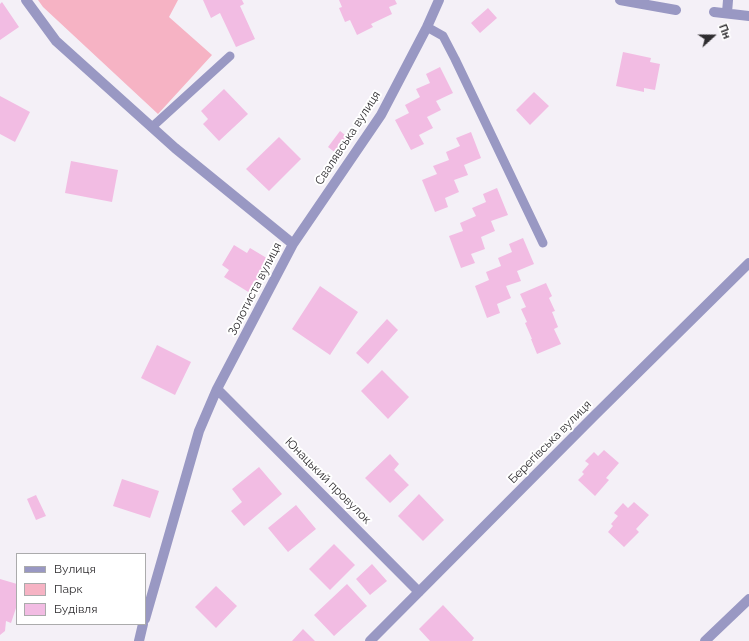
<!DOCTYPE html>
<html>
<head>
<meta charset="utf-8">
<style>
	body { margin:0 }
	#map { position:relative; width:749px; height:641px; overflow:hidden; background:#f4f0f7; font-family:Raleway,sans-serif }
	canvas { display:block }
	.legend { position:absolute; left:16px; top:553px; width:130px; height:72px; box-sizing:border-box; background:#fff; border:1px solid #ababac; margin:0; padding:5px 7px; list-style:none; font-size:12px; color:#2e2c2f }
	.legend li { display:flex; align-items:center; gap:8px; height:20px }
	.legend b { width:20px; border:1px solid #ababac }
	.north { position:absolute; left:693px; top:16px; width:40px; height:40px; -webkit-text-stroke:3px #fff; paint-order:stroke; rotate:69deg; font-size:11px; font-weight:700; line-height:16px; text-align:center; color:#2e2c2f }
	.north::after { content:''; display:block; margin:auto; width:14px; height:18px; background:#2e2c2f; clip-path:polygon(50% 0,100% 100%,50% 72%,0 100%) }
</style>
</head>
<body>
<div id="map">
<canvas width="749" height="641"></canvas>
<ul class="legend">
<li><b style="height:5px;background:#9998c3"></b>Вулиця</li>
<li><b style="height:11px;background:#f6b3c4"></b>Парк</li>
<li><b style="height:11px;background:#f2bce3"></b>Будівля</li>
</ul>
<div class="north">Пн</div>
</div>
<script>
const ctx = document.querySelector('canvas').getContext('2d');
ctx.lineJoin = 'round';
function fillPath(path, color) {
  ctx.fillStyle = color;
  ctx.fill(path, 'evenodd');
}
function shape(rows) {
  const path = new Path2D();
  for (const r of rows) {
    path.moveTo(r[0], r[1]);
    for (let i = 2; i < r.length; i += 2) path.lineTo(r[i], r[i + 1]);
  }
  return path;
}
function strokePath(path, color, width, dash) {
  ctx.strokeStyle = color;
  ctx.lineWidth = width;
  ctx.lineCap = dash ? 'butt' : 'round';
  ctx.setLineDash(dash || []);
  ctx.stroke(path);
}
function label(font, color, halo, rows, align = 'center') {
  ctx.font = font + ' Raleway,sans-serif';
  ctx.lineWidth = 4;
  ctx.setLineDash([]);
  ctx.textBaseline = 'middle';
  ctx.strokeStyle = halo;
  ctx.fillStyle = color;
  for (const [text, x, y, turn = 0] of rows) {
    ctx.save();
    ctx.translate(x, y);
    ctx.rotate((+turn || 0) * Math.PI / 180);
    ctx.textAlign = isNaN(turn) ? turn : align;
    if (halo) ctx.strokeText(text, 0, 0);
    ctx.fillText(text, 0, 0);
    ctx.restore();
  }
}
fillPath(shape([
	[38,0,178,0,169,17,212,55,158,114,43,7]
]), '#f6b3c4');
fillPath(shape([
	[203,0,242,0,244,4,240,6,255,39,236,47,220,13,211,18],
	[339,0,395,0,397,4,389,7,392,14,371,24,373,27,357,35,350,20,345,22,339,8,342,7],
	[2,2,19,27,0,40,0,4],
	[488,8,497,18,480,33,471,23],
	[623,52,651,58,650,62,660,64,655,90,644,88,644,92,616,86],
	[440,67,453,93,436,101,441,110,427,117,433,128,419,135,424,144,411,150,395,120,409,113,405,105,420,97,416,89,430,83,426,74],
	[224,89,248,114,219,141,203,124,208,119,201,111],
	[534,92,549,106,530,125,516,110],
	[0,96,30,112,15,142,0,134],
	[340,131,349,138,337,154,328,147],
	[471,132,481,158,464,165,468,175,454,180,459,192,445,198,448,207,435,212,422,180,437,174,433,166,449,160,446,152,460,146,456,138],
	[279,137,301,159,269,191,246,169],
	[71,161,118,170,112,202,65,193],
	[497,188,508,215,491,221,495,231,481,237,485,249,471,254,475,263,461,268,449,236,463,231,460,223,476,216,472,208,486,202,483,194],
	[523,238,534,264,517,271,521,281,506,286,511,298,497,304,500,313,487,318,475,286,489,280,486,272,501,266,498,258,512,252,509,244],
	[234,245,247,253,250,248,270,260,250,293,224,277,229,270,222,265],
	[546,283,552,296,549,298,555,311,552,312,558,327,554,329,561,344,537,354,531,339,532,339,525,323,527,322,521,309,526,307,520,294],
	[320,286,358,312,330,355,292,329],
	[387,319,398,330,368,364,356,353],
	[157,345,191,362,175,395,141,378],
	[382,370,409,397,388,419,361,391],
	[604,450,619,463,606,478,609,480,595,496,578,480,584,474,582,472,589,464,585,461,594,452,598,456],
	[390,454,399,464,394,470,409,485,390,503,365,478],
	[259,467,282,494,244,526,231,511,242,502,232,489],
	[122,479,159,491,150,518,113,506],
	[419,494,444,520,423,541,398,516],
	[36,495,46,516,36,520,27,499],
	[634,502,649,515,636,529,639,532,624,547,608,532,613,526,611,524,618,516,614,513,623,503,628,508],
	[296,505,316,529,288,552,268,528],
	[334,544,355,565,330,590,309,569],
	[372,564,387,581,370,595,356,579],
	[0,579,17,584,17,605,11,623,6,621,5,631,0,635],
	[347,584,367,606,334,636,314,615],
	[216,586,237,606,216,628,195,607],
	[443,605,474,638,472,641,430,641,419,629],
	[303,629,315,641,292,641]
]), '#f2bce3');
strokePath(shape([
	[427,27,443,36,455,59,543,243],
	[152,127,230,56]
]), '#9998c3', 9);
strokePath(shape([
	[26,0,56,41,175,148,293,244,217,389,199,431,145,619],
	[620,0,676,10],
	[714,12,749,16],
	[727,13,728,0],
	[293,244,381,115,427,27,439,0],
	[217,389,419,592],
	[139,641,143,624],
	[370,641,595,415,749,263],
	[705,641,749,599]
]), '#9998c3', 10);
label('12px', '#2e2c2f', '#fff', [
	["Свалявська вулиця",348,138,-57],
	["Золотиста вулиця",255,289,-63],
	["Берегівська вулиця",550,442,-45],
	["Юнацький провулок",328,481,45]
]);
</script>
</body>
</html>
